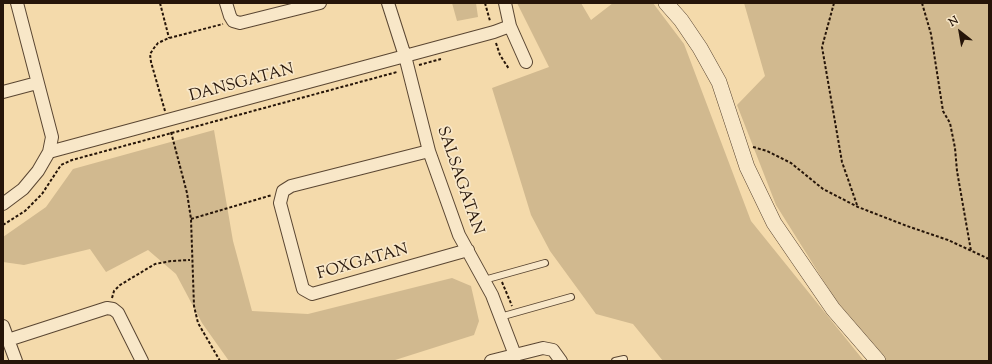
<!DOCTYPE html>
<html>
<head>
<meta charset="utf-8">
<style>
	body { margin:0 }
	#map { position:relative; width:992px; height:364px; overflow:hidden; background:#f4daab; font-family:"Sorts Mill Goudy",serif }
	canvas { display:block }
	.frame { position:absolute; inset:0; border:4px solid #261509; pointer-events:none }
	.north { position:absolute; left:940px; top:12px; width:40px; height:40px; -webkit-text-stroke:3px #f8e7c8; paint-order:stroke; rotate:329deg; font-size:11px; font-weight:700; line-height:16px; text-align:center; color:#261509 }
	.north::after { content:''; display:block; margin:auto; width:14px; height:18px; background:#261509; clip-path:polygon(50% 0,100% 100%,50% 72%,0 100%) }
</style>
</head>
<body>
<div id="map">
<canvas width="992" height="364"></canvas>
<div class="frame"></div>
<div class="north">N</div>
</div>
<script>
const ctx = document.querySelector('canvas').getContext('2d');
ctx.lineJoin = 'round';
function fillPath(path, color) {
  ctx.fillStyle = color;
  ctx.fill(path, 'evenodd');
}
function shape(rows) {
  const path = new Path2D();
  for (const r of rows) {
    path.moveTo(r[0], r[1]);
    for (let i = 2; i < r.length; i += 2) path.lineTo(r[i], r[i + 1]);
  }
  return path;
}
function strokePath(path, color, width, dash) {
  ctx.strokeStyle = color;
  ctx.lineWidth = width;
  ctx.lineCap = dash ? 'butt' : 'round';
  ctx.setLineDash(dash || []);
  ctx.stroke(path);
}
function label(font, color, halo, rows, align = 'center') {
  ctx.font = font + ' "Sorts Mill Goudy",serif';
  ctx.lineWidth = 3.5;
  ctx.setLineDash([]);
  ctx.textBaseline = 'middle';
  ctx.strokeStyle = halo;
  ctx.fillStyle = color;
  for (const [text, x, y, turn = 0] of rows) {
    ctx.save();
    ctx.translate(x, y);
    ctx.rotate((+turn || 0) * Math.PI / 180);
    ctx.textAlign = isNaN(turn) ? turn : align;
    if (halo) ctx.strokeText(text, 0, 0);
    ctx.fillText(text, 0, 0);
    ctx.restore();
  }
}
fillPath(shape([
	[452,3,476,3,478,17,457,21],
	[517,3,581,3,591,20,613,3,653,3,684,44,751,221,864,361,663,361,633,324,596,314,550,251,531,215,492,88,549,67],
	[744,3,989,3,989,361,886,361,835,299,776,205,737,105,765,76],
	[214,130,233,241,252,311,308,314,452,278,471,286,479,321,474,335,392,361,229,361,202,323,176,274,148,250,106,272,90,249,24,265,3,262,3,237,46,207,73,169]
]), '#d1b98f');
const service = shape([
	[484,280,545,263],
	[500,317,571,297],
	[615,361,624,359]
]);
const minor = shape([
	[226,3,230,16,233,21,240,23,320,3],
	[388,3,405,56,429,151,459,235,492,295,515,355],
	[505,3,510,26,526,62],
	[3,92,37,83],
	[429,151,291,186,283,191,280,203,303,289,312,294,468,250],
	[49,152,494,32,510,26],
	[3,204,23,189,38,171,49,152,52,137,17,3],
	[3,326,16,361],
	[8,340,107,308,113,309,118,313,142,361],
	[491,361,543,348,553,350,561,361]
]);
const tertiary = shape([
	[666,3,681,20,700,48,719,82,747,167,774,223,833,309,878,361]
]);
strokePath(service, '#5a4632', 8);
strokePath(minor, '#5a4632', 14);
strokePath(tertiary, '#5a4632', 16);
strokePath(shape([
	[160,3,169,38],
	[485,3,490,21],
	[834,3,822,47,842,162,857,205],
	[922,3,931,34,943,111,950,123,955,148,957,171,971,251],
	[496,43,500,55,509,69],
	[419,65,441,59],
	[165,111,151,62,150,54,154,48,158,43,169,38,223,24],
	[171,132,187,193,191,219,194,306,198,323,220,361],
	[753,147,767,151,791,163,823,189,858,207,907,226,948,240,989,259],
	[191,219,272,195],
	[3,225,25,211,42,194,61,165,72,160,397,72],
	[502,282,512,306],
	[112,298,114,291,120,285,155,264,171,261,190,260]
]), '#261509', 2, [3, 2]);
strokePath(service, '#f8e7c8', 6);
strokePath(minor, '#f8e7c8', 12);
strokePath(tertiary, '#f8e7c8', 15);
label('16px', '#261509', '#f8e7c8', [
	["DANSGATAN",242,84,-15],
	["SALSAGATAN",459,181,71],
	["FOXGATAN",363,263,-16]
]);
</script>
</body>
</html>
